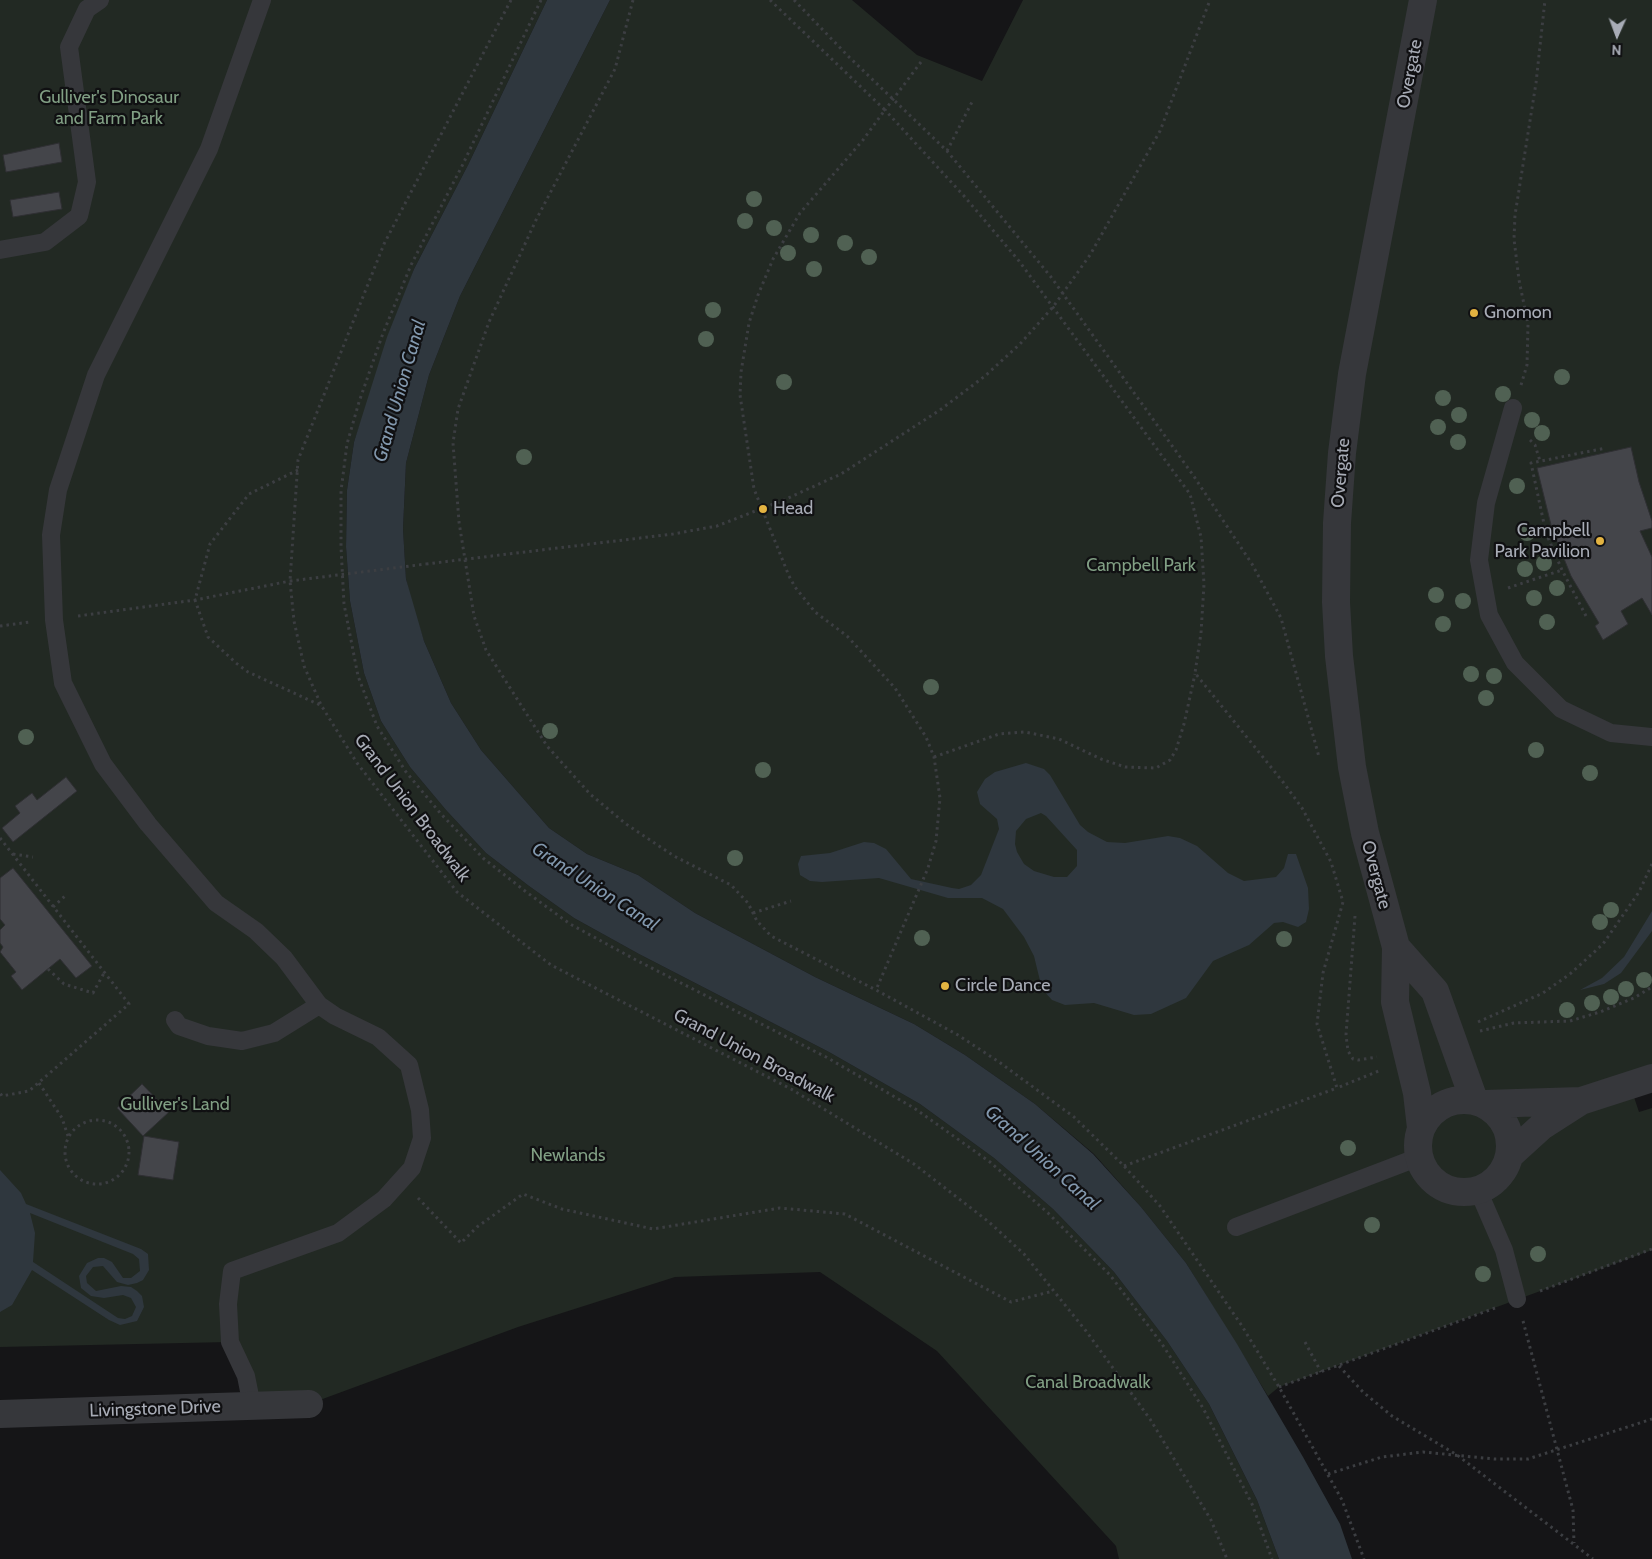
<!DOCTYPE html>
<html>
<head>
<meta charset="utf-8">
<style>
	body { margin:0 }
	#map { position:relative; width:1652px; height:1559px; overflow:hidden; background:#151517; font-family:Cabin,sans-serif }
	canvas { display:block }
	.north { position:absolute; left:1592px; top:10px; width:50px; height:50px; -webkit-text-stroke:4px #101012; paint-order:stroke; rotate:182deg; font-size:14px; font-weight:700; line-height:20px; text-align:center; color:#a8acb6 }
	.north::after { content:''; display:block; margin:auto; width:18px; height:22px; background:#a8acb6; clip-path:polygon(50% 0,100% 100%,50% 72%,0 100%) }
</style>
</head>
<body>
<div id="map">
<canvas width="1652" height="1559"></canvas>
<div class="north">N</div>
</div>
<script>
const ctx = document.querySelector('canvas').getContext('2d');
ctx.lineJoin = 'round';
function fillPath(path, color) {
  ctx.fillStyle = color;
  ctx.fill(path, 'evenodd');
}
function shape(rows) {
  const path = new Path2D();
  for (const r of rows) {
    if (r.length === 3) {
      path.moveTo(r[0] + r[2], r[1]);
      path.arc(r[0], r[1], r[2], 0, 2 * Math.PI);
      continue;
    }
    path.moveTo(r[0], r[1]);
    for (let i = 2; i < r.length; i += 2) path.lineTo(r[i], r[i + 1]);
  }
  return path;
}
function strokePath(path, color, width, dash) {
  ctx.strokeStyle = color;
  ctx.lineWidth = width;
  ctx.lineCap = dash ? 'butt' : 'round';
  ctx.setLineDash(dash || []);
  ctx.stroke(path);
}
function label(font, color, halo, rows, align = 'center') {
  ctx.font = font + ' Cabin,sans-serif';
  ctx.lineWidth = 4.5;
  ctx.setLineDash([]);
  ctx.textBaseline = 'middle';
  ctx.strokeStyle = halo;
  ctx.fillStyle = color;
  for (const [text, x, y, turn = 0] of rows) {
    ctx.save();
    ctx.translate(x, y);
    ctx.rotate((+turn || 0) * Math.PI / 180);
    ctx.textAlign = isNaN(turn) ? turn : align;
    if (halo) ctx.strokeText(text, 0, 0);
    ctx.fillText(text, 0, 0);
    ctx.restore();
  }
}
fillPath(shape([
	[0,0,547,0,468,165,414,269,354,442,347,490,346,547,350,601,364,673,381,721,410,767,446,810,486,853,529,886,574,918,639,954,829,1052,920,1104,994,1158,1053,1209,1114,1272,1167,1341,1209,1404,1257,1500,1279,1559,1119,1559,1116,1546,937,1351,820,1272,675,1277,518,1327,309,1404,252,1406,229,1342,0,1347],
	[610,0,852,0,917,55,982,81,1023,0,1652,0,1652,1078,1630,1085,1639,1112,1652,1108,1652,1250,1279,1387,1268,1396,1186,1263,1141,1207,1094,1154,1035,1104,965,1055,914,1024,815,977,695,913,638,875,587,854,549,828,481,750,451,703,424,641,411,602,406,579,403,529,406,463,429,375,460,296]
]), '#222923');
fillPath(shape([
	[547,0,610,0,460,296,429,375,406,463,403,529,406,579,424,641,451,703,481,750,549,828,587,854,638,875,695,913,815,977,914,1024,965,1055,1035,1104,1093,1154,1141,1207,1186,1263,1237,1344,1303,1457,1340,1524,1352,1559,1279,1559,1257,1500,1209,1404,1167,1341,1114,1272,1053,1209,994,1158,920,1104,829,1052,639,954,574,918,529,886,486,853,446,810,410,767,381,721,364,673,350,601,346,547,347,490,354,442,387,337,414,269,468,165],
	[1026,763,1044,769,1050,775,1080,825,1088,832,1107,842,1125,843,1168,836,1180,838,1197,846,1228,873,1244,881,1276,877,1284,868,1288,854,1296,854,1308,888,1309,909,1306,922,1298,927,1283,922,1274,923,1249,945,1213,961,1186,998,1151,1014,1134,1015,1094,1003,1065,1005,1052,1000,1042,989,1034,956,1024,937,1003,909,982,898,948,898,879,878,822,882,810,881,800,875,798,864,801,856,830,853,864,842,874,843,886,849,911,879,952,888,959,889,971,885,981,875,999,829,997,819,980,804,977,792,985,779,995,772],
	[1041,813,1046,816,1077,850,1077,866,1067,877,1054,877,1034,871,1024,864,1017,852,1015,844,1016,831,1026,819],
	[1652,911,1652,931,1621,973,1604,984,1580,990,1602,978,1624,957],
	[0,1170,21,1193,26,1204,141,1249,148,1254,149,1270,143,1280,137,1283,128,1285,117,1282,103,1266,93,1267,86,1276,87,1283,96,1291,121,1286,131,1287,137,1291,142,1296,144,1307,137,1321,120,1325,109,1320,32,1270,12,1305,0,1312],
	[30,1213,133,1254,139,1259,140,1271,131,1278,123,1278,112,1262,104,1258,98,1258,87,1263,79,1276,81,1288,91,1296,104,1298,123,1295,131,1298,136,1307,132,1316,125,1319,118,1318,33,1262,35,1233]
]), '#2f373e');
const building = shape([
	[59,143,62,162,6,172,3,155,59,143],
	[59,192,62,209,13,217,10,200,59,192],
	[1631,447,1639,482,1652,521,1652,528,1640,531,1652,557,1652,615,1642,598,1621,611,1628,624,1603,640,1595,626,1599,623,1571,576,1552,529,1537,468,1631,447],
	[66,777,77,791,13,842,2,828,20,813,15,806,32,793,37,800,66,777],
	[13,868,92,966,76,978,60,959,22,990,11,976,16,972,0,952,3,947,0,943,0,930,5,925,0,919,0,878,13,868],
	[142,1084,169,1112,143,1136,117,1108,142,1084],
	[144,1136,179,1142,173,1180,138,1175,144,1136]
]);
fillPath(building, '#44454a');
strokePath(building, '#2f2f33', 1);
strokePath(shape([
	[511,0,384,244,298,460,290,581,294,621,304,666,321,705,357,763,457,892,551,965,791,1089,914,1164,989,1222,1024,1254,1086,1331,1150,1419,1211,1520,1227,1559],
	[541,0,463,164,411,265,382,336,359,402,347,444,341,491,341,547,344,604,358,676,377,726,406,772,441,814,483,858,525,891,570,924,636,960,826,1057,914,1108,990,1162,1048,1213,1110,1275,1162,1344,1203,1408,1252,1504,1272,1559],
	[633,0,615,69,536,220,489,322,458,409,453,443,459,522,474,616,486,650,547,746,590,794,626,824,674,856,731,885,748,903,757,921,771,936,876,990,958,1035,999,1062,1074,1117,1124,1166,1160,1206,1242,1326,1279,1387,1342,1500,1364,1559],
	[770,0,885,110,863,140,800,213,773,259,758,295,749,323,741,372,740,395,754,489,789,576,795,587,815,612,847,636,895,688,926,737,934,757,940,798,936,841,928,868,876,990],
	[794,0,849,57,947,151,1051,277,1193,475,1252,564,1281,618,1319,757],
	[921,62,885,110,964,196,1019,261,1190,494,1201,537,1204,584,1201,633,1195,673,1283,782,1302,808,1331,862,1343,902,1323,973,1317,1024,1337,1088,1381,1070],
	[947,151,973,100],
	[1521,385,1527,365,1528,324,1519,280,1514,239,1515,215,1536,83,1545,0],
	[1530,440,1535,445,1540,461],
	[298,470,249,494,210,544,195,600,208,637,236,663,248,672,320,705],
	[426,564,673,534,717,526,786,499,841,474,940,410,985,376,1020,344,1053,307,1090,255,1160,131,1210,0],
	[1508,588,1562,570],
	[78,616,195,600,290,581],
	[1586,616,1562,570,1546,533,1531,463,1606,448],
	[0,626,30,622],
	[934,757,999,734,1025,732,1059,739,1101,759,1125,767,1156,768,1170,760,1176,750,1184,724,1195,674],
	[0,838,129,1004,29,1091,2,1096,0,1093],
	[13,854,33,857],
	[53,907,65,896],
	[753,913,791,901],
	[1355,916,1346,1035,1348,1051,1353,1059,1358,1060,1377,1057],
	[48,969,64,984,93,993,104,973],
	[1478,1022,1543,993,1570,974,1603,944,1639,892,1652,864],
	[1480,1031,1514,1023,1570,1021,1600,1012,1634,998,1652,987],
	[39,1083,62,1118,68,1136],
	[97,1152,32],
	[1124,1166,1337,1088],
	[418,1198,461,1243,477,1227,523,1194,562,1209,653,1229,780,1208,845,1214,1011,1302,1053,1291],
	[1540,1291,1652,1249],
	[1523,1321,1573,1510,1574,1543],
	[1305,1342,1321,1372],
	[1339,1366,1363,1392,1392,1416,1457,1455,1593,1559],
	[1279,1387,1495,1308],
	[1328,1474,1382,1457,1423,1452,1494,1459,1528,1459,1652,1419]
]), '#3c3e42', 3, [2.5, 4]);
strokePath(shape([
	[0,250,45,242,79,216,87,182,69,47,87,9,100,0],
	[1513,408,1486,503,1479,560,1489,615,1515,663,1561,709,1611,733,1652,737],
	[175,1020,179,1026,208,1036,242,1041,274,1033,319,1005],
	[1478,1190,1504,1250,1517,1299],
	[1236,1227,1419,1157],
	[252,1406,246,1376,230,1342,228,1304,232,1271,338,1233,384,1199,412,1168,422,1138,420,1110,409,1065,378,1037,335,1016,319,1005,284,958,256,931,216,903,148,824,103,764,63,683,54,620,51,535,58,490,96,375,209,149,262,0]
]), '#36373b', 18);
strokePath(shape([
	[0,1414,309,1404]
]), '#36373b', 28);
strokePath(shape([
	[1396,947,1435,991,1474,1100],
	[1464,1146,46],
	[1485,1104,1581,1101],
	[1421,1128,1417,1093,1395,1002,1396,947,1365,833,1352,767,1339,656,1336,602,1337,523,1342,453,1352,374,1423,0],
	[1509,1156,1542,1126,1581,1101,1652,1078]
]), '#36373b', 28);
strokePath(shape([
	[290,581,426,564]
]), '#3c3e42', 3, [2.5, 4]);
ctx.fillStyle = '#506153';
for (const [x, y] of [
	[754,199],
	[745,221],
	[774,228],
	[811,235],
	[845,243],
	[788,253],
	[869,257],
	[814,269],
	[713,310],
	[706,339],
	[1562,377],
	[784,382],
	[1503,394],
	[1443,398],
	[1459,415],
	[1532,420],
	[1438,427],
	[1542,433],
	[1458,442],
	[524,457],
	[1517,486],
	[1527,533],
	[1544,563],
	[1525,569],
	[1557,588],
	[1436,595],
	[1534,598],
	[1463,601],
	[1547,622],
	[1443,624],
	[1471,674],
	[1494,676],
	[931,687],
	[1486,698],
	[550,731],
	[26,737],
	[1536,750],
	[763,770],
	[1590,773],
	[735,858],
	[1611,910],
	[1600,922],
	[922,938],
	[1284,939],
	[1644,980],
	[1626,989],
	[1611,997],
	[1592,1003],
	[1567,1010],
	[1348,1148],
	[1372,1225],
	[1538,1254],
	[1483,1274]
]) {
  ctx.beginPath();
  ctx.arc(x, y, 8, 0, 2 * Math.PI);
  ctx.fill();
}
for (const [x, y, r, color] of [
	[1474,313,5,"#e3b341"],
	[763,509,5,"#e3b341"],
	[1600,541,5,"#e3b341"],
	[945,986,5,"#e3b341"]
]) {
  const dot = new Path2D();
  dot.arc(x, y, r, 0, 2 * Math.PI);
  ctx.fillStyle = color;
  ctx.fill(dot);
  strokePath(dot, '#101012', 2);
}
label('18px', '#a8acb6', '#101012', [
	["Overgate",1410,74,-79],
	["Overgate",1341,473,-85],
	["Grand Union Broadwalk",412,808,53],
	["Overgate",1376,875,75],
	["Grand Union Broadwalk",754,1056,28],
	["Livingstone Drive",155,1409,-2]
]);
label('18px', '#819f84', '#101012', [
	["Gulliver's Dinosaur",109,98],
	["and Farm Park",109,119],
	["Campbell Park",1141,566],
	["Gulliver's Land",175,1105],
	["Newlands",568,1156],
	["Canal Broadwalk",1088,1383]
]);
label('18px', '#a8acb6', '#101012', [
	["Gnomon",1484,313],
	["Head",773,509],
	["Campbell",1590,531,"right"],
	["Park Pavilion",1590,552,"right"],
	["Circle Dance",955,986]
], 'left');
label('italic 19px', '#8298ae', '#101012', [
	["Grand Union Canal",400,391,-74],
	["Grand Union Canal",595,887,33],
	["Grand Union Canal",1042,1158,42]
]);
</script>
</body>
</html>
